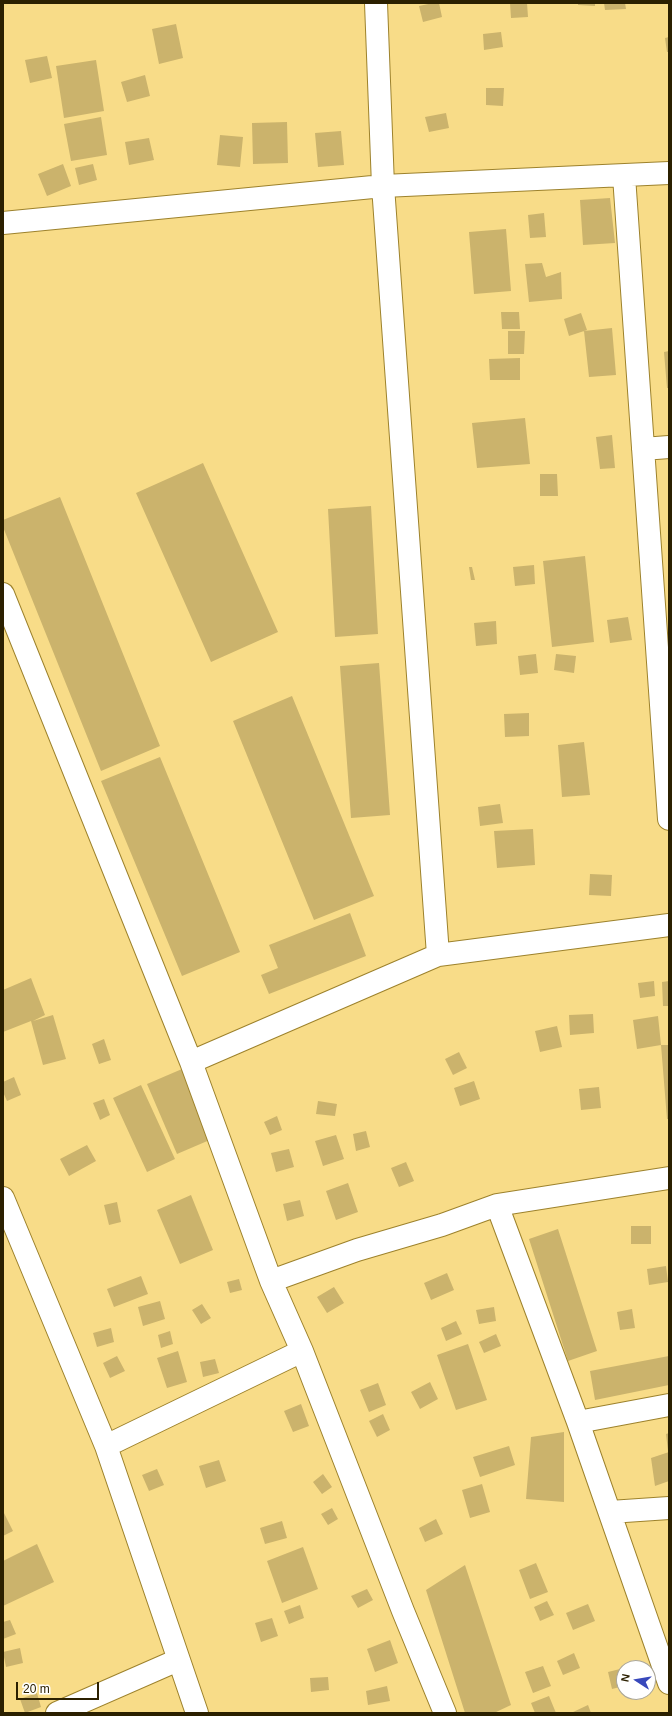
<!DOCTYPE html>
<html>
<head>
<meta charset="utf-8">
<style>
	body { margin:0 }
	#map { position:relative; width:672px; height:1716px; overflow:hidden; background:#f8dc88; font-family:Arial,sans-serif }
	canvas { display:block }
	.frame { position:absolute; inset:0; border:4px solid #2b2000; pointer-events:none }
	.north { position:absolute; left:616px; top:1660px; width:40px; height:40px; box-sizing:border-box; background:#fff; border:1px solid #aaa699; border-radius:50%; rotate:282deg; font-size:11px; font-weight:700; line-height:16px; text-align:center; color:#2b2000 }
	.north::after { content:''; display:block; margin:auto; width:14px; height:18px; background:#3848bb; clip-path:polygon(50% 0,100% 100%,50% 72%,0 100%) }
	.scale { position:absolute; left:16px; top:1682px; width:83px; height:18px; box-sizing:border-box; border:2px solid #2b2000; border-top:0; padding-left:5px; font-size:12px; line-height:14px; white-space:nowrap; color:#2b2000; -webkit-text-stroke:3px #fff; paint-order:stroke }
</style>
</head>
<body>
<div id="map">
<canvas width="672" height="1716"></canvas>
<div class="frame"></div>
<div class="north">N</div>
<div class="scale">20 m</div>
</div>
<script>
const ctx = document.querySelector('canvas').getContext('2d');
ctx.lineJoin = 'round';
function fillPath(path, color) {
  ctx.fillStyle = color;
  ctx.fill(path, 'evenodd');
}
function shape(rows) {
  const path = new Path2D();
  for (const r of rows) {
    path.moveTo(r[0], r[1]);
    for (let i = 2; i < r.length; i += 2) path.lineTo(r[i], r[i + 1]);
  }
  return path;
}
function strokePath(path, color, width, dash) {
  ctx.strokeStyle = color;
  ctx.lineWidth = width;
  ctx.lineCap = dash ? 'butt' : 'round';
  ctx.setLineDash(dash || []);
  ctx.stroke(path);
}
fillPath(shape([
	[433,3,439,3,442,17,423,22,419,6],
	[510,3,527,3,528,17,511,18],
	[578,3,595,3,595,6,578,5],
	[604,3,625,3,626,9,605,10],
	[176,24,183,58,159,64,152,29],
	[501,32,503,47,484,50,483,34],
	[669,37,669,52,667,52,665,38],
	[47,56,52,78,30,83,25,60],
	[96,60,104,111,64,118,56,66],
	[145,75,150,96,127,102,121,82],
	[486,88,504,88,503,106,486,105],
	[446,113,449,128,429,132,425,117],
	[101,117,107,155,71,161,64,124],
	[287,122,288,163,253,164,252,123],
	[341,131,344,165,318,167,315,133],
	[220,135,243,137,240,167,217,165],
	[149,138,154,160,129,165,125,142],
	[63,164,71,186,47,196,38,174],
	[93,164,97,180,79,185,75,168],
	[610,198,615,243,583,245,580,200],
	[544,213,546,237,530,238,528,215],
	[506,229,511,291,474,294,469,232],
	[542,263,546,277,561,272,562,299,529,302,525,264],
	[501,312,519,312,520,329,502,329],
	[581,313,587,330,569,336,564,319],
	[612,328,616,375,589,377,584,331],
	[508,331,525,331,524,354,508,354],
	[669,351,669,388,667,388,664,352],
	[520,358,520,380,490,380,489,359],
	[525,418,530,464,477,468,472,423],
	[612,435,615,468,600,469,596,437],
	[203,463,278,632,211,662,136,493],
	[540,474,557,474,558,496,540,496],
	[60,497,160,746,101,771,3,527,3,520],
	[371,506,378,634,335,637,328,509],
	[585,556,594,642,552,647,543,561],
	[534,565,535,584,515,586,513,567],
	[469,567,472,567,475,580,471,580],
	[628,617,632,640,610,643,607,620],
	[496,621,497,644,476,646,474,623],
	[536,654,538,673,520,675,518,656],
	[556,654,576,656,574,673,554,670],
	[379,663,390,815,351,818,340,666],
	[292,696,374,896,314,920,233,721],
	[529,713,529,736,505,737,504,714],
	[584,742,590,795,562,797,558,745],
	[160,757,240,952,182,976,101,781],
	[500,804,503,823,480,826,478,807],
	[533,829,535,865,497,868,494,831],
	[590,874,612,875,611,896,589,895],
	[350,913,366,956,269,994,261,975,278,968,269,945],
	[31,978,45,1015,33,1021,53,1015,66,1059,43,1065,31,1021,3,1032,3,990],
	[654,981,655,996,640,998,638,983],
	[669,981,669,1006,663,1006,662,982],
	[593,1014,594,1033,570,1035,569,1015],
	[658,1016,661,1045,637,1049,633,1020],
	[557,1026,562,1047,540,1052,535,1031],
	[104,1039,111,1060,99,1064,92,1044],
	[661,1045,669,1045,669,1119,667,1119],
	[459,1052,467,1068,453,1075,445,1059],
	[182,1069,212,1139,177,1154,147,1084],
	[14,1077,21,1095,7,1101,3,1092,3,1082],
	[474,1081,480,1099,460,1106,454,1088],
	[141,1085,175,1159,147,1172,113,1098],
	[599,1087,601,1108,581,1110,579,1089],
	[104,1099,110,1115,100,1120,93,1103],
	[318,1101,337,1104,335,1116,316,1114],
	[277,1116,282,1130,270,1135,264,1122],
	[366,1131,370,1147,356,1151,353,1134],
	[336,1135,344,1159,323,1166,315,1141],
	[87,1145,96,1161,69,1176,60,1159],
	[289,1149,294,1167,276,1172,271,1153],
	[406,1162,414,1181,399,1187,391,1168],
	[348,1183,358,1212,336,1220,326,1191],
	[191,1195,213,1250,180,1264,157,1210],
	[300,1200,304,1216,287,1221,283,1204],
	[117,1202,121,1222,109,1225,104,1205],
	[631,1226,651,1226,651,1244,631,1244],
	[558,1229,597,1351,568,1361,529,1239],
	[666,1266,668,1282,649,1285,647,1269],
	[447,1273,454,1290,431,1300,424,1283],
	[141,1276,148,1294,114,1307,107,1289],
	[239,1279,242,1290,230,1293,227,1282],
	[334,1287,344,1303,327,1313,317,1297],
	[160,1301,165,1319,143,1326,138,1307],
	[202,1304,211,1318,201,1324,192,1310],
	[494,1307,496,1321,479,1324,476,1310],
	[632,1309,635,1328,620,1330,617,1312],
	[456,1321,462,1334,446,1341,441,1328],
	[111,1328,114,1342,97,1347,93,1333],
	[170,1331,173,1344,161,1348,158,1335],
	[496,1334,501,1346,484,1353,479,1342],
	[468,1344,487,1400,456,1410,437,1355],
	[178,1351,187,1382,167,1388,157,1358],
	[117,1356,125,1371,110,1378,103,1363],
	[669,1356,669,1385,595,1400,590,1371],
	[215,1359,219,1373,203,1377,200,1362],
	[430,1382,438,1399,420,1409,411,1392],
	[378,1383,386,1405,369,1412,360,1390],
	[301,1404,309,1426,293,1432,284,1411],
	[383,1414,390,1430,377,1437,369,1421],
	[564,1432,564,1502,526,1499,531,1437],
	[669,1433,669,1451,668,1451,666,1434],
	[509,1446,515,1465,480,1477,473,1457],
	[669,1452,669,1481,655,1486,651,1458],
	[219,1460,226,1481,206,1488,199,1466],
	[157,1469,164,1485,149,1491,142,1475],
	[323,1474,332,1487,322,1494,313,1482],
	[482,1484,490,1512,470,1518,462,1490],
	[332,1508,338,1519,328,1525,321,1514],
	[3,1511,13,1531,3,1536],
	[436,1519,443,1534,425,1542,419,1528],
	[282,1521,287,1538,265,1544,260,1528],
	[37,1544,54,1582,3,1606,3,1561],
	[303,1547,318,1589,282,1603,267,1561],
	[536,1563,548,1592,530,1599,519,1570],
	[465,1565,511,1705,494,1713,465,1713,426,1590],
	[367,1589,373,1600,358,1608,351,1596],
	[547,1601,554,1615,540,1621,534,1607],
	[588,1604,595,1621,573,1630,566,1613],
	[300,1605,304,1618,289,1624,284,1611],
	[272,1618,278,1636,261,1642,255,1623],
	[10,1620,16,1634,3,1639,3,1622],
	[390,1640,398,1663,375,1672,367,1649],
	[20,1648,23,1663,6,1667,3,1652],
	[574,1653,580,1668,563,1675,557,1661],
	[637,1664,638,1668,625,1668],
	[543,1666,551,1686,533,1693,525,1672],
	[624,1668,624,1686,612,1689,608,1672],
	[328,1677,329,1690,311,1692,310,1678],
	[387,1686,390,1701,368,1705,366,1691],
	[37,1693,41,1707,25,1713,20,1699],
	[549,1696,556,1713,535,1713,531,1703],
	[588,1705,591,1713,571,1713]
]), '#cbb36c');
const minor = shape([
	[376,3,383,186,438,955],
	[624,176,669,819],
	[3,223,383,186,669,173],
	[643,449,669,447],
	[3,594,191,1062,271,1281,302,1351,403,1611,445,1713],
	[191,1062,438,955,669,925],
	[3,1198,106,1446,197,1713],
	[497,1205,578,1422,669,1683],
	[271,1281,357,1250,442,1225,497,1205,669,1178],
	[578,1422,669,1405],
	[106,1446,302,1351],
	[610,1512,669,1508],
	[57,1713,178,1660]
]);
strokePath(minor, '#9d822c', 24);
strokePath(minor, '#fff', 22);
</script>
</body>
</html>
